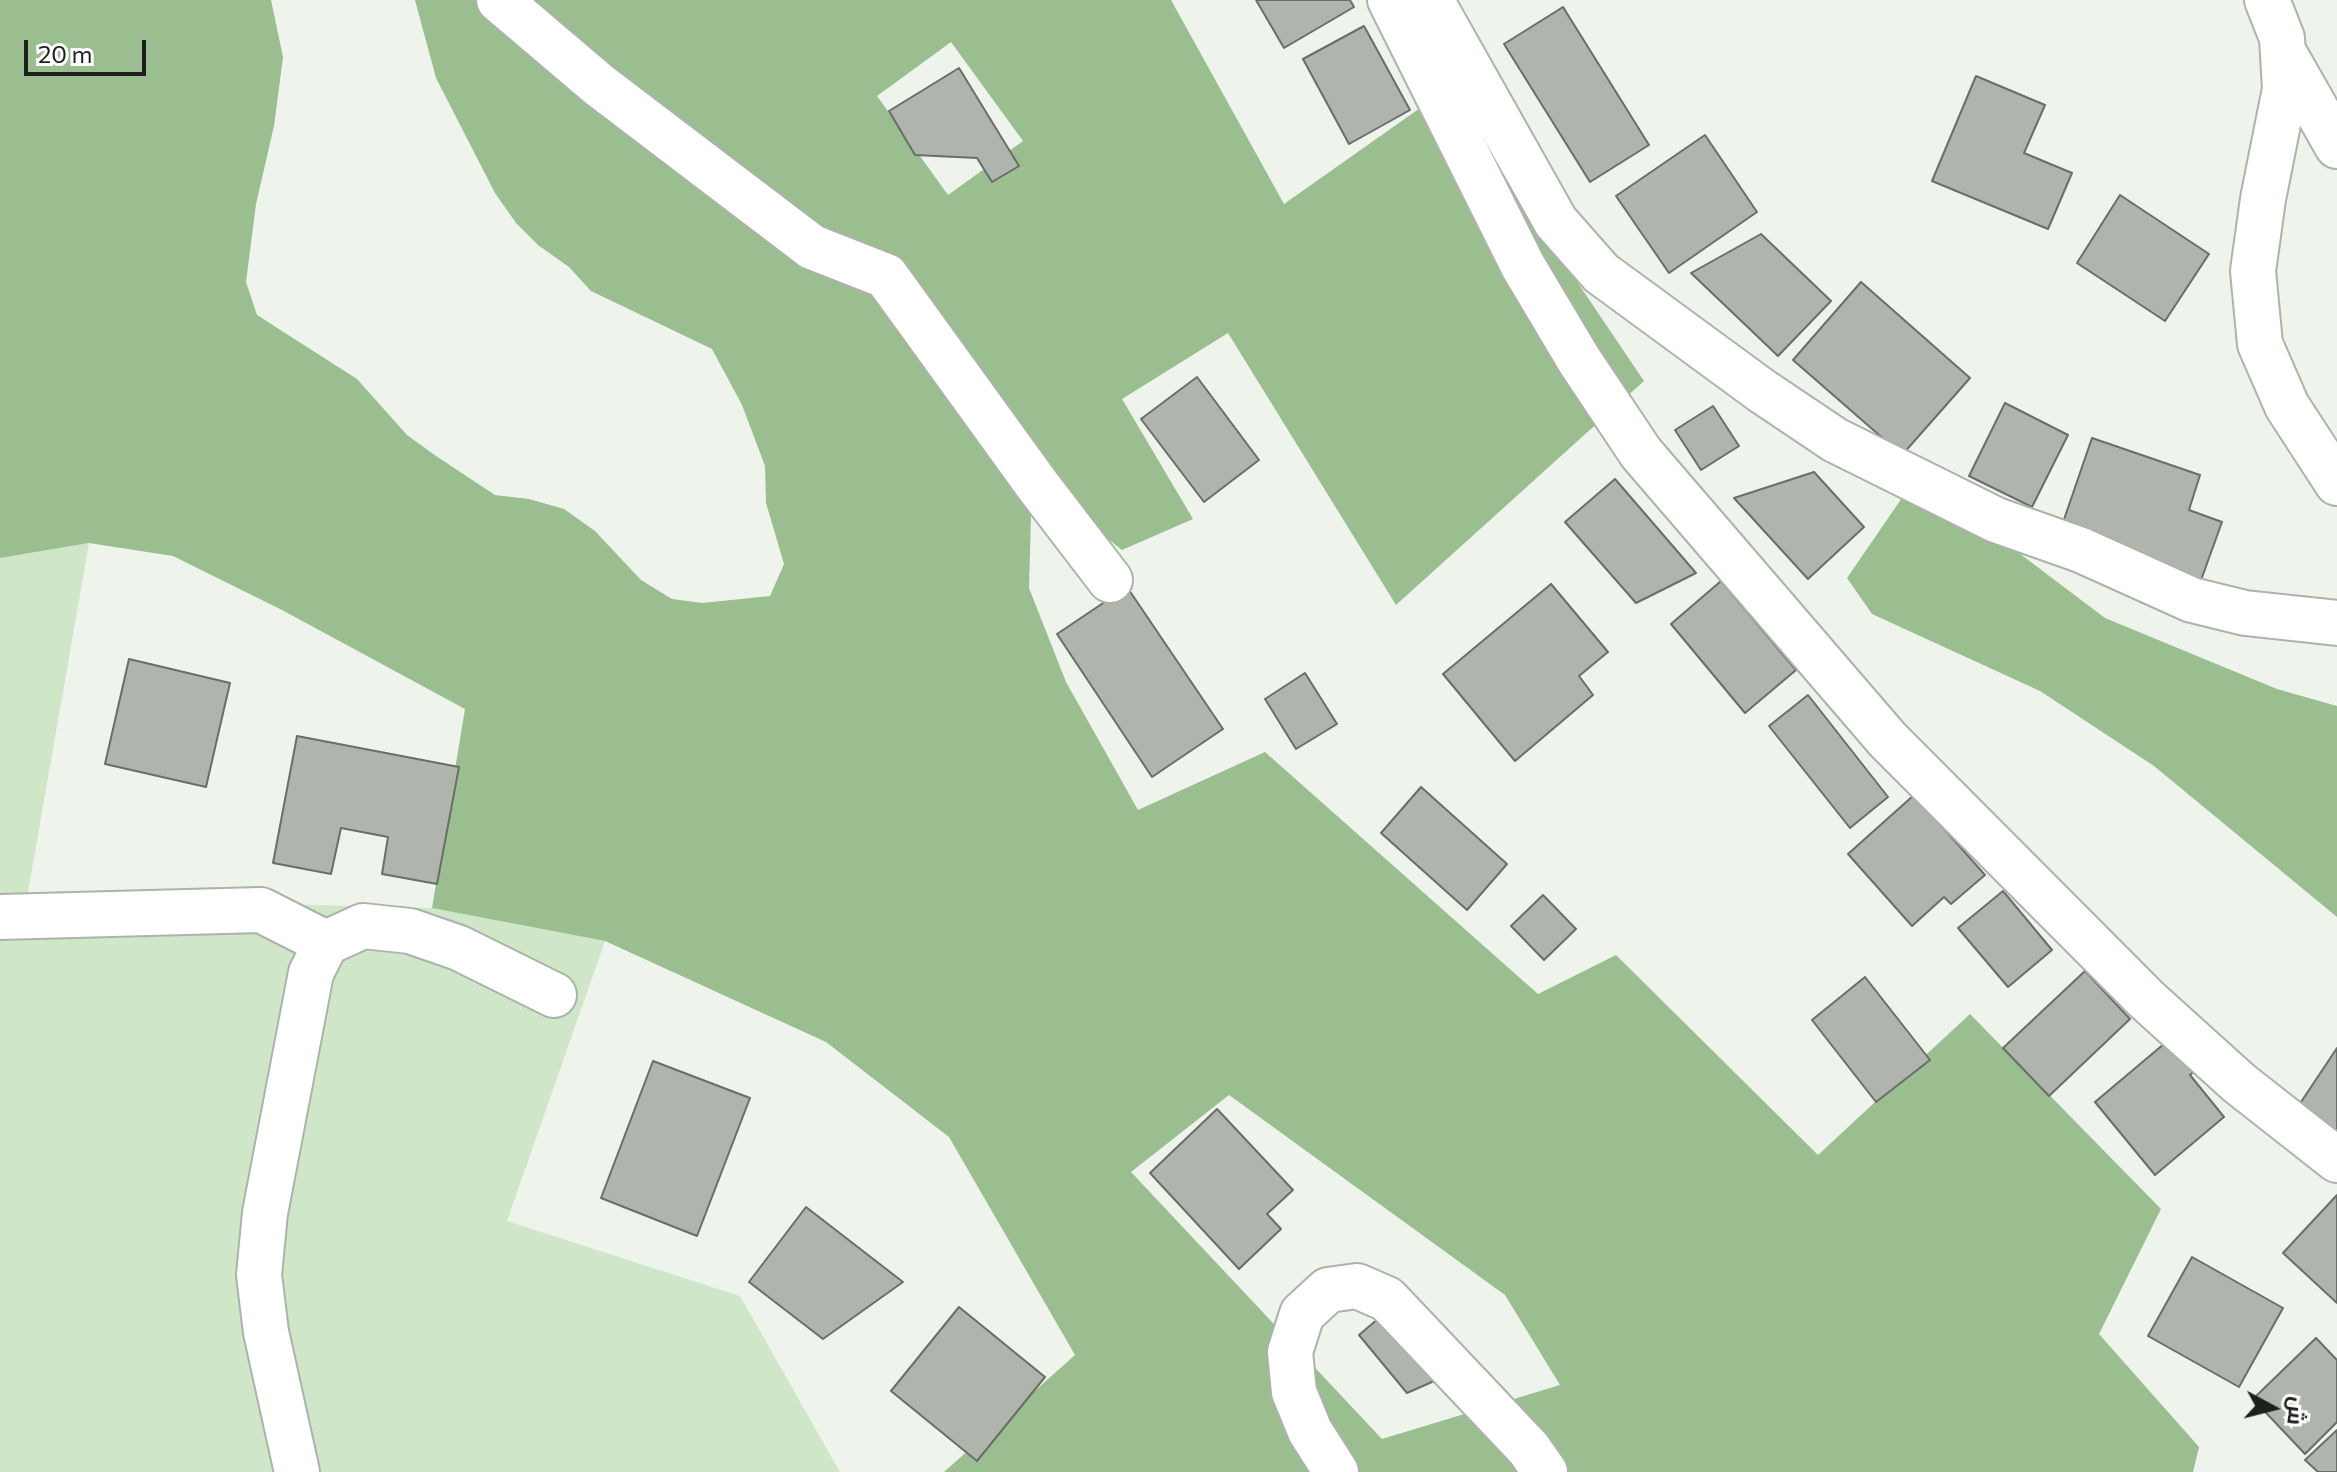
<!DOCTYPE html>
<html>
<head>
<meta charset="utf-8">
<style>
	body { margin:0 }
	#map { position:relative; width:2337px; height:1472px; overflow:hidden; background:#eef4ec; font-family:Commissioner,Cairo,sans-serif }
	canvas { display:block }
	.north { position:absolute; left:2233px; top:1368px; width:80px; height:80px; -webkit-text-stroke:6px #fff; paint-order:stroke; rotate:97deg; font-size:22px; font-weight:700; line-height:32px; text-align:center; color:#1e201d }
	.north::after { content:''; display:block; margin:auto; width:28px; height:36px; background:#1e201d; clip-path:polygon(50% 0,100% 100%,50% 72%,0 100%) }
	.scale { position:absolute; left:24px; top:40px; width:122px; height:36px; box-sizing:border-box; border:4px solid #1e201d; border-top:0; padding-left:10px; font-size:24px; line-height:28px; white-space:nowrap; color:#1e201d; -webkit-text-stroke:6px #fff; paint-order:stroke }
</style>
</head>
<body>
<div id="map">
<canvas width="2337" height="1472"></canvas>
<div class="north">ش</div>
<div class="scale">20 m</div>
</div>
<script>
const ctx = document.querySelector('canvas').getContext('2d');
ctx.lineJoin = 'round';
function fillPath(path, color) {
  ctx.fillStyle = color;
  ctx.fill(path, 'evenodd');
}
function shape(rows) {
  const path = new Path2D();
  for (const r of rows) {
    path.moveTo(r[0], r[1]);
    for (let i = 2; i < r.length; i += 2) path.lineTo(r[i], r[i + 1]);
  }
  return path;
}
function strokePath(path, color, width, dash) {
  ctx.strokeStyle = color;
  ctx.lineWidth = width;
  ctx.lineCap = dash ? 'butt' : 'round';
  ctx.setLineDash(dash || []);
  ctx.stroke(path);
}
fillPath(shape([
	[89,543,27,898,432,908,605,941,507,1221,740,1296,840,1472,0,1472,0,558]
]), '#cfe6c8');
fillPath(shape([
	[0,0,271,0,283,57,274,126,256,204,246,282,257,315,357,379,407,435,436,456,495,495,529,499,564,509,595,531,641,580,672,599,702,603,770,596,784,564,766,503,765,466,742,405,712,349,591,291,569,267,538,245,516,223,495,193,436,78,415,0,1171,0,1284,204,1447,89,1644,381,1396,605,1228,333,1122,399,1193,519,1122,550,1032,479,1029,588,1066,682,1138,810,1265,752,1538,994,1616,955,1818,1155,1970,1014,2161,1209,2099,1334,2199,1447,2193,1472,944,1472,1075,1355,949,1137,826,1042,605,941,432,908,465,709,282,610,173,556,89,543,0,558],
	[951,42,1023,141,948,195,877,96],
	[1229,1095,1505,1295,1560,1385,1382,1439,1131,1172],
	[1917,476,2105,618,2277,689,2337,706,2337,917,2154,766,2040,691,1872,614,1847,578]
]), '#9abe8f');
const building = shape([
	[1256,0,1350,0,1354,7,1284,48,1256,0],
	[1563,7,1649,145,1590,182,1504,44,1563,7],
	[1364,26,1410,110,1349,144,1303,59,1364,26],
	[959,68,1019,166,992,182,977,158,915,155,889,111,959,68],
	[1976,76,2045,105,2024,153,2072,173,2048,229,1932,181,1976,76],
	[1705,135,1757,212,1669,273,1616,196,1705,135],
	[2120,195,2209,254,2165,321,2077,263,2120,195],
	[1761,234,1831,301,1778,356,1691,273,1761,234],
	[1861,282,1970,378,1902,455,1793,360,1861,282],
	[1197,377,1259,460,1204,502,1141,419,1197,377],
	[2005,403,2068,435,2032,507,1969,476,2005,403],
	[1713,406,1739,446,1701,470,1675,430,1713,406],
	[2092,438,2200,475,2189,510,2222,522,2200,583,2059,534,2092,438],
	[1814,472,1864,527,1808,579,1734,498,1814,472],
	[1615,479,1696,573,1636,603,1565,522,1615,479],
	[1721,581,1796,670,1745,713,1671,624,1721,581],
	[1551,584,1608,652,1579,676,1593,695,1515,761,1443,674,1551,584],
	[1127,587,1223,729,1152,777,1057,634,1127,587],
	[129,659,230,683,206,787,105,764,129,659],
	[1305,673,1337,724,1296,749,1265,699,1305,673],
	[1808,695,1888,797,1850,828,1769,726,1808,695],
	[297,736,459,767,437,884,382,874,388,837,341,828,331,874,273,863,297,736],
	[1421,787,1507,864,1467,910,1381,833,1421,787],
	[1914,795,1985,875,1951,904,1944,897,1912,926,1848,854,1914,795],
	[2003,891,2052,950,2008,987,1958,928,2003,891],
	[1543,895,1576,929,1544,960,1511,926,1543,895],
	[2085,971,2130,1019,2049,1096,2003,1048,2085,971],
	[1865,977,1930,1060,1876,1102,1812,1020,1865,977],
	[2171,1038,2197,1069,2190,1075,2224,1117,2155,1175,2095,1102,2171,1038],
	[2337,1048,2337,1135,2297,1108,2337,1048],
	[653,1061,750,1098,697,1236,601,1198,653,1061],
	[1217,1109,1293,1190,1267,1214,1281,1229,1239,1269,1150,1173,1217,1109],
	[2337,1195,2337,1303,2283,1253,2337,1195],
	[806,1207,903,1282,823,1339,749,1282,806,1207],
	[2192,1257,2283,1308,2239,1387,2148,1336,2192,1257],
	[1406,1295,1466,1367,1407,1393,1359,1335,1406,1295],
	[959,1307,1045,1377,977,1461,891,1391,959,1307],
	[2316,1338,2337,1360,2337,1422,2305,1454,2253,1399,2316,1338],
	[2337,1430,2337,1472,2318,1472,2305,1460,2337,1430]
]);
fillPath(building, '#afb5ad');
strokePath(building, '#696e67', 2);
const minor = shape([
	[499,0,599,85,812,247,886,276,1038,486,1110,580],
	[1431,0,1556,222,1601,273,1762,391,1835,440,1996,520,2081,550,2192,600,2245,613,2337,623],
	[2267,0,2282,38,2285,89,2263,199,2253,271,2260,344,2287,406,2337,483],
	[2283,51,2337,146],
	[0,917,261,910,326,943],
	[297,1472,266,1332,259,1275,265,1213,311,973,326,943,363,926,410,931,459,948,554,995],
	[1336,1472,1310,1431,1294,1392,1290,1352,1302,1314,1328,1290,1357,1286,1387,1299,1529,1449,1545,1472]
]);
const secondary = shape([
	[1390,0,1523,266,1579,360,1641,453,1887,739,2146,999,2239,1083,2337,1160]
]);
strokePath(minor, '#acb3aa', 48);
strokePath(secondary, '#acb3aa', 48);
strokePath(minor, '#fff', 44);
strokePath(secondary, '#fff', 44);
</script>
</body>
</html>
